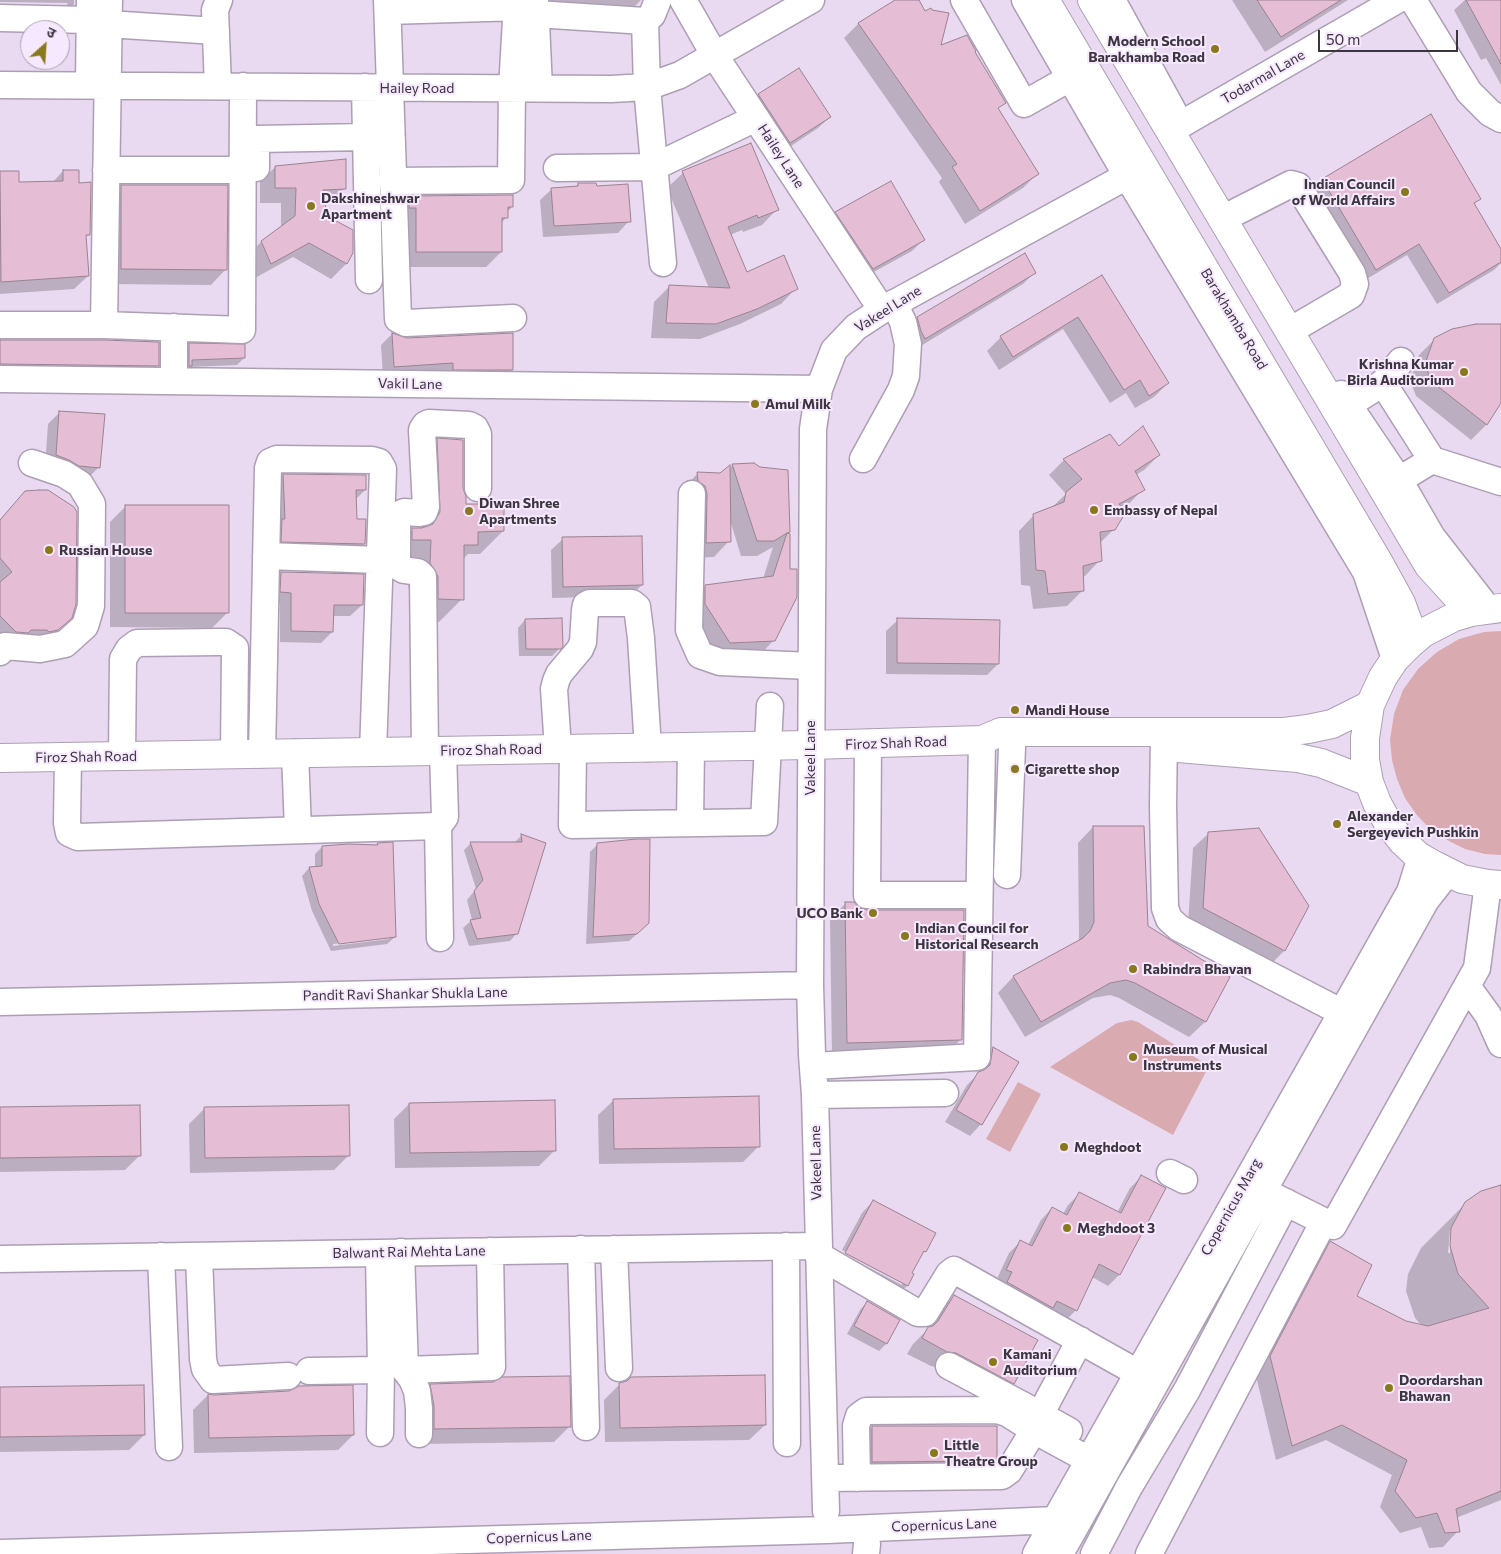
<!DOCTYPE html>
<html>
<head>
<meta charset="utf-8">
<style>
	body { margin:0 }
	#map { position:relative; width:1501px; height:1554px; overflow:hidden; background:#e9daf1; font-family:Commissioner,"Noto Sans Devanagari",sans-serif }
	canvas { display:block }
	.north { position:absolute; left:20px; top:20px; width:50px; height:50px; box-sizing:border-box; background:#f6e8ff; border:1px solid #aba0b2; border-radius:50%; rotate:26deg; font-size:14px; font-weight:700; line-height:20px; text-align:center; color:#3b353e }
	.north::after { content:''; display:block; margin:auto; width:18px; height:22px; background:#8a781d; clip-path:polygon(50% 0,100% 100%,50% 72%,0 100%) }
	.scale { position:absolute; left:1318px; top:30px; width:140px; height:22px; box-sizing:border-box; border:2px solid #3b353e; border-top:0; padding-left:6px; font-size:15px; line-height:18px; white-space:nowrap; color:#3b353e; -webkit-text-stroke:4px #f6e8ff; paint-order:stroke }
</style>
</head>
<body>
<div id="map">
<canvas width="1501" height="1554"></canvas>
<div class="north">उ</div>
<div class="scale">50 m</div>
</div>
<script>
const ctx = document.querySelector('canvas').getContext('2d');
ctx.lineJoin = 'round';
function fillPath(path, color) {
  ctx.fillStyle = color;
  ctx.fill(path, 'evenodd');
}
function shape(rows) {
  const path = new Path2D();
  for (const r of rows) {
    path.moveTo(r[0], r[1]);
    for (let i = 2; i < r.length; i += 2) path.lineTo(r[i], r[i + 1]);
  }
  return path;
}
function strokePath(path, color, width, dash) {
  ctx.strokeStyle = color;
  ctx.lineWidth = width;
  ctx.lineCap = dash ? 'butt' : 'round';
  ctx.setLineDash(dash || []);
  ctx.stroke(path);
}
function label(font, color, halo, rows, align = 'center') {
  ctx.font = font + ' Commissioner,sans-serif';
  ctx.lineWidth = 4;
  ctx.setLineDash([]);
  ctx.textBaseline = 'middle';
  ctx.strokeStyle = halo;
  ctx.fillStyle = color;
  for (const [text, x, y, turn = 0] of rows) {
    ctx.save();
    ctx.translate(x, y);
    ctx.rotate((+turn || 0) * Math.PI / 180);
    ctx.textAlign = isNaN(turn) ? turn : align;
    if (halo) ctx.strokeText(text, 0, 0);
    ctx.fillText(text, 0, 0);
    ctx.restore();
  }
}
fillPath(shape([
	[1501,631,1501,855,1485,854,1465,849,1447,840,1430,829,1416,814,1405,798,1397,779,1392,760,1390,740,1394,714,1403,690,1418,669,1437,652,1459,639,1484,632],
	[1131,1020,1138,1022,1209,1066,1173,1135,1050,1067,1117,1023],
	[1018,1082,1041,1094,1010,1152,986,1139]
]), '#d9abb0');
fillPath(shape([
	[0,0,74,0,74,4,59,19,0,18,0,4,66,6,68,3,0,2],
	[535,0,641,0,625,16],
	[898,0,917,0,940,47,1004,102,997,109,1037,174,1023,188,965,224,939,182,942,178,844,38,858,24],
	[1232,0,1348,0,1265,52],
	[1465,0,1501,0,1501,85,1486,58,1481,60,1454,10],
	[759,95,830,117,818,128,779,154,747,107],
	[275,167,345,188,329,204,324,204,326,216,352,252,346,264,331,279,293,257,255,278,246,257,261,242,281,228,281,203,260,203,260,182],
	[63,171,78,184,89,234,85,238,88,276,74,289,0,294,0,172,18,172,18,184,52,183],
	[683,173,777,209,762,225,743,232,742,230,730,235,746,274,796,288,781,304,740,324,700,339,651,338,654,302,670,286,709,288,667,188],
	[1323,180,1480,198,1473,205,1501,251,1501,263,1494,270,1437,304,1407,255,1365,280,1311,191],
	[578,184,595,187,629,221,618,233,543,237,540,200,552,189,575,187],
	[122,186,226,269,211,285,106,284,106,202],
	[409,197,512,207,507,212,507,217,501,223,501,252,486,267,402,267,394,213],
	[836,213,923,240,912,251,861,279,825,224],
	[1035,272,1023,284,914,350,906,330,918,318],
	[1101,276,1168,383,1154,397,1135,408,1126,393,1110,403,1063,329,999,370,987,351,1001,337],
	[1501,326,1501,400,1486,425,1471,440,1416,396,1410,380,1419,355,1435,339],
	[392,334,407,339,512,370,500,381,383,378,381,345],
	[0,341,158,365,142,381,0,380],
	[190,344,244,358,237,365,189,367,183,373,182,352],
	[60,412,99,467,88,478,45,467,48,424],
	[1110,435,1119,448,1159,455,1144,470,1136,475,1143,489,1128,505,1122,508,1114,529,1099,544,1100,560,1085,576,1082,577,1082,591,1067,606,1033,609,1030,586,1021,585,1019,531,1034,515,1050,509,1066,494,1049,475,1064,460],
	[438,440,465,505,503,531,480,554,468,554,463,559,462,599,439,622,416,622,415,599,408,587,408,563,390,552,413,529,418,529,415,463],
	[733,465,789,531,786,534,789,535,774,640,759,656,714,658,690,601,706,586,763,579,773,547,757,556,741,556,730,520,729,541,714,557,691,558,683,489,698,473,720,475],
	[283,475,365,490,355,500,355,520,364,544,349,559,267,556,268,491],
	[26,492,71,617,55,633,0,647,0,520],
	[126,506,227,613,212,628,110,627,110,522],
	[563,539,642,585,630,596,552,598,551,550],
	[281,573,362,605,350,616,333,616,332,632,321,643,280,642,280,604,269,603,270,584],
	[525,620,562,646,552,656,519,656,518,628],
	[898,620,998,664,987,675,886,674,886,631],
	[1093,827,1147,927,1228,977,1205,1022,1189,1037,1119,998,1110,995,1093,998,1025,1037,998,993,1013,977,1078,942,1079,938,1078,843],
	[1209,833,1284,951,1269,966,1188,923,1193,848],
	[522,835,544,844,517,933,510,941,469,946,463,928,472,920,467,900,476,889,464,850,471,843,514,843],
	[378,844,392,844,395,937,387,944,331,951,312,911,302,876,309,868,315,868,315,854,322,847,376,846],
	[389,937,389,939,333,946,333,944],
	[598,844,640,931,629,941,586,944,590,852],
	[846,903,961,1039,946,1055,832,1058,830,919],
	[993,1049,1017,1063,981,1124,970,1136,945,1122,967,1085,979,1073,981,1060],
	[614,1100,759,1146,743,1162,599,1164,598,1115],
	[409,1104,555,1150,539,1166,395,1168,394,1119],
	[0,1108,140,1155,125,1170,0,1172],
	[204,1109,349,1155,334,1170,190,1173,189,1124],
	[1141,1177,1164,1189,1119,1275,1108,1286,1092,1277,1076,1310,1065,1321,996,1281,1009,1253,1020,1242,1028,1245,1041,1220,1052,1208,1063,1214,1068,1205,1079,1194,1117,1213,1130,1188],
	[1501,1187,1501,1500,1456,1518,1458,1531,1443,1547,1429,1548,1421,1527,1400,1533,1380,1507,1392,1475,1326,1440,1276,1460,1255,1372,1315,1258,1330,1243,1356,1296,1406,1322,1422,1326,1415,1318,1406,1291,1408,1274,1421,1248,1466,1203],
	[1450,1230,1452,1230,1450,1253,1448,1253],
	[873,1201,925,1251,919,1257,911,1273,913,1275,907,1286,895,1297,835,1265,841,1253,902,1285,902,1282,842,1250,862,1213],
	[954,1296,1013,1383,998,1398,940,1368,931,1366,907,1354,913,1344,928,1329,939,1312],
	[867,1302,886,1344,879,1351,847,1334,860,1310],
	[620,1384,765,1425,749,1440,605,1442,604,1400],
	[431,1385,570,1426,554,1442,419,1444,416,1401],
	[0,1388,144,1435,129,1450,0,1452],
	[208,1395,353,1435,338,1450,194,1453,193,1410],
	[872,1427,995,1461,980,1476,857,1477,857,1443]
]), '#0003');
const building = shape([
	[895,0,919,0,925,11,931,8,932,10,949,13,941,45,967,35,976,51,975,52,1006,103,998,108,1039,174,980,211,952,167,957,164,858,23,895,0],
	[1257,0,1341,0,1281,37,1257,0],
	[1466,0,1501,0,1501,64,1466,0],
	[799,68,831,117,790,143,758,94,799,68],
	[1431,114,1481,199,1474,203,1501,249,1501,262,1449,293,1419,244,1376,270,1322,179,1431,114],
	[751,143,779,210,758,218,757,215,728,227,747,272,784,255,798,289,757,309,716,324,666,323,669,285,730,288,682,171,751,143],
	[346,159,346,189,323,190,327,216,353,230,353,253,347,264,309,243,271,264,261,241,295,216,296,188,275,188,275,166,346,159],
	[63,170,79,170,79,183,91,182,90,235,86,235,89,276,1,282,0,171,19,171,19,182,63,181,63,170],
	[891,181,925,240,873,269,835,212,891,181],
	[578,183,596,183,597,186,628,184,631,222,554,226,551,188,578,186,578,183],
	[121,185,228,185,227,270,121,269,121,185],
	[513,195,513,207,508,207,508,218,502,218,502,252,416,252,416,208,409,208,409,196,513,195],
	[1025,253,1036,273,925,339,921,331,917,317,1025,253],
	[1102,275,1169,383,1149,396,1140,380,1124,390,1078,317,1013,357,1000,336,1102,275],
	[1476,324,1501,324,1501,403,1487,425,1431,381,1425,364,1434,338,1452,329,1476,324],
	[392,333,407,338,513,333,513,370,453,370,453,363,394,367,392,333],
	[0,340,104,340,159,342,159,366,0,364,0,340],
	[189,343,245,344,245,358,192,360,192,366,189,366,189,343],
	[59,411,105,414,100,468,79,466,69,460,56,455,59,411],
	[1143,426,1160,455,1135,471,1145,490,1119,504,1126,512,1115,530,1100,532,1102,561,1083,566,1084,591,1048,594,1045,571,1036,570,1033,514,1064,502,1066,492,1082,479,1063,459,1110,434,1119,446,1143,426],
	[437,438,463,440,463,488,466,497,466,504,504,504,504,531,478,532,478,545,464,545,464,600,438,599,438,576,430,563,431,540,412,540,412,528,422,528,433,524,440,512,437,438],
	[754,463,760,467,788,470,790,532,787,533,790,534,790,569,797,569,797,597,775,641,730,643,705,604,705,585,773,576,787,533,774,541,757,541,732,464,754,463],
	[730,465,731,542,706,543,707,494,705,486,698,481,697,472,720,473,730,465],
	[283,474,366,475,366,490,356,490,357,519,366,519,365,544,281,542,282,519,285,519,283,474],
	[39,490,48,490,74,507,77,512,76,604,72,618,58,630,49,632,47,630,31,630,28,633,16,632,0,616,0,582,12,572,0,558,0,520,25,491,39,490],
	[125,505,229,505,229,613,125,613,125,505],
	[642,536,643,585,563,587,562,537,642,536],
	[281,572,364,574,363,605,334,605,333,632,291,631,291,593,280,592,281,572],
	[562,618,563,646,561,649,526,649,525,619,562,618],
	[897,618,1000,620,999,664,897,663,897,618],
	[1093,826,1144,826,1148,926,1230,977,1206,1022,1135,983,1126,980,1110,983,1041,1022,1013,976,1083,938,1090,931,1094,922,1093,826],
	[1259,828,1309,906,1285,951,1203,908,1208,832,1259,828],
	[521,834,546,843,518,934,477,939,470,920,481,918,474,891,483,880,470,842,522,842,521,834],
	[636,839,650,839,649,923,637,934,593,937,597,843,636,839],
	[393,842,396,937,339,944,319,904,309,867,322,866,322,846,348,844,378,845,377,843,393,842],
	[845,902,854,902,859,908,867,910,964,910,962,1040,847,1043,845,902],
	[993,1047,1019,1062,982,1125,956,1110,978,1072,984,1070,990,1065,993,1047],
	[759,1096,760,1147,614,1149,613,1099,759,1096],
	[555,1100,556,1151,410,1153,409,1103,555,1100],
	[140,1105,141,1156,0,1158,0,1107,140,1105],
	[349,1105,350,1156,205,1158,204,1107,349,1105],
	[1141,1175,1166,1188,1120,1275,1099,1264,1077,1311,1057,1301,1053,1308,1007,1282,1012,1272,1006,1270,1020,1240,1032,1246,1052,1207,1067,1215,1079,1192,1121,1213,1141,1175],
	[1501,1185,1501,1491,1456,1509,1460,1532,1445,1533,1437,1513,1416,1518,1395,1491,1407,1460,1342,1425,1292,1446,1270,1356,1330,1241,1372,1265,1357,1296,1406,1321,1428,1326,1489,1308,1458,1274,1450,1246,1451,1228,1465,1202,1481,1191,1501,1185],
	[873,1200,936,1233,926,1252,924,1251,912,1273,914,1274,908,1286,845,1253,873,1200],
	[954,1295,1038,1340,1014,1384,956,1353,947,1352,922,1338,928,1327,933,1326,938,1321,954,1295],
	[867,1301,900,1320,887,1344,854,1326,867,1301],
	[765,1375,766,1425,620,1428,619,1383,627,1381,631,1377,765,1375],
	[570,1376,571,1427,434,1429,434,1406,430,1384,493,1382,502,1377,570,1376],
	[144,1385,145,1435,0,1437,0,1387,144,1385],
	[353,1385,354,1435,209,1438,208,1394,214,1395,289,1391,299,1386,353,1385],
	[872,1426,997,1426,997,1461,872,1462,872,1426]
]);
fillPath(building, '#e5bed5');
strokePath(building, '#9a8290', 1);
const minor = shape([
	[109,0,104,325,242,330,243,86],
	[387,0,398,319,406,323,513,318],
	[535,0,539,88],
	[658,0,652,15,645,21,647,87,663,263],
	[683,0,715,56,882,310],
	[964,0,1024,104,1070,78],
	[1025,0,1127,176,1366,572,1395,659],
	[1112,0,1173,111],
	[1413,0,1469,92,1490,113,1501,119],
	[388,11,520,7],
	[536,14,645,21],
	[0,18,89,20],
	[108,24,216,31],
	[0,85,611,89,647,87,680,75,811,0],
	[89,85,90,0],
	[218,86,215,10,219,0],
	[365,87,369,280],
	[1180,125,1397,0],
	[256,168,256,139,366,137],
	[557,168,654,167,756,118],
	[106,170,243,170],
	[392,181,511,180,512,88,516,20,520,7,520,0],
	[1232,214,1291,184,1298,186,1352,273,1355,284,1351,295,1298,326],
	[0,325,104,325],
	[174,327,174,381],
	[0,379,819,389],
	[1383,383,1432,460,1399,480],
	[1341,394,1399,480,1432,537,1488,609],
	[1348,405,1383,383,1401,361],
	[863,459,901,390,906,376,908,344,903,322,894,303],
	[1432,460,1501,482],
	[692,494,689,630,700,655,720,662,811,666],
	[266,556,380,560],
	[0,652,5,646,40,649,65,644,85,626,91,606,92,504,80,484,64,474,32,463],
	[1164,732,1163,806,1165,908,1169,919,1179,928,1341,1012],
	[868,743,867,895,979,895],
	[558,749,554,689,556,681,559,674,580,649,583,642,585,610,586,605,590,603,632,603,637,607,641,638,648,748],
	[573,749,572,825,764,822,770,706],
	[425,751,423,577,418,572,404,570,399,567,397,562,397,516,404,512,419,513,424,512,426,507,422,430,425,425,429,423,469,425,475,428,478,434,478,488],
	[295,753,298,830],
	[262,754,268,468,270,462,277,459,372,460,379,462,383,469,373,752],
	[122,756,123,659,129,649,137,643,217,642,226,642,235,648,234,754],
	[68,757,67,823,69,833,78,837,438,826,445,817,443,751],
	[690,823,691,747],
	[438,826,440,938],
	[1007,875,1012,747],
	[1467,986,1488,1015,1501,1044],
	[0,1002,810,985],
	[813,1066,977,1057,982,740],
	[815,1095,945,1093],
	[1170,1173,1184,1180],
	[1263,1191,1333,1226,1477,968,1488,884],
	[786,1246,787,1443],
	[581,1249,586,1427],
	[614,1249,619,1368],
	[401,1252,405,1370,492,1367,490,1251],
	[818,1255,918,1313,925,1313,949,1274,954,1270,1138,1373],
	[161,1256,169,1447],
	[199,1256,203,1359,205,1369,213,1380,288,1376],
	[0,1259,818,1246],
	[949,1366,1028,1408],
	[405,1370,412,1379,417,1391,419,1408,419,1434],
	[309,1371,381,1370,379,1253],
	[1069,1431,1040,1415,1080,1340],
	[380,1433,381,1370],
	[826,1478,1002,1476,1009,1471,1034,1430,1089,1460],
	[857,1478,856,1426,859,1416,866,1411,997,1410,1007,1413,1034,1430],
	[826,1511,815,1095,812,1055,810,985,813,429,819,389,834,350,856,327,882,310,1127,176],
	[0,1553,827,1530,1055,1520,1078,1521],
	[866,1554,867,1544],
	[1036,1554,1410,892,1421,857],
	[1060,1554,1426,900,1448,872],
	[1094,1554,1129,1487,1187,1390,1286,1202],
	[1149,1554,1324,1221]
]);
const major = shape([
	[1045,0,1379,563,1401,603,1408,622,1410,644],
	[1092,0,1429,566,1471,612],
	[1501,608,1471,612,1454,617,1423,633,1410,644,1395,659,1383,677,1370,705,1365,738,1365,760,1369,782,1377,803,1388,823,1402,841,1418,856,1434,865,1462,879,1488,884,1501,885],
	[1178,748,1298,758,1321,763,1369,782],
	[0,758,810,745,982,740,1001,732,1284,732,1308,729,1332,724,1370,705]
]);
strokePath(minor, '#ac9fb4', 29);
strokePath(major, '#ac9fb4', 30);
strokePath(minor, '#fff', 26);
strokePath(major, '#fff', 28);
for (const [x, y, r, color] of [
	[1215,49,5,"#8a781d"],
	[1405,192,5,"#8a781d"],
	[311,206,5,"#8a781d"],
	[1464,372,5,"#8a781d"],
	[755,404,5,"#8a781d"],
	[1094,510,5,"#8a781d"],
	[469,511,5,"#8a781d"],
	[49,550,5,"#8a781d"],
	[1015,710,5,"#8a781d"],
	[1015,769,5,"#8a781d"],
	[1337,824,5,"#8a781d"],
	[873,913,5,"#8a781d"],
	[905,936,5,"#8a781d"],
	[1133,969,5,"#8a781d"],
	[1133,1057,5,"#8a781d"],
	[1064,1147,5,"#8a781d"],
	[1067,1228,5,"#8a781d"],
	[993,1362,5,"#8a781d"],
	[1389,1388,5,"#8a781d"],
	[934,1453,5,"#8a781d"]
]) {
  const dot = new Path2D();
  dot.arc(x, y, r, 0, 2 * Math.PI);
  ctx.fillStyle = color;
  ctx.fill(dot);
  strokePath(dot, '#f6e8ff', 2);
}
label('bold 14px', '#3b353e', '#f6e8ff', [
	["Modern School",1205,41,"right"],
	["Barakhamba Road",1205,57,"right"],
	["Indian Council",1395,184,"right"],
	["of World Affairs",1395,200,"right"],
	["Dakshineshwar",321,198],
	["Apartment",321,214],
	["Krishna Kumar",1454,364,"right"],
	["Birla Auditorium",1454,380,"right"],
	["Amul Milk",765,404],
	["Diwan Shree",479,503],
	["Apartments",479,519],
	["Embassy of Nepal",1104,510],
	["Russian House",59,550],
	["Mandi House",1025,710],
	["Cigarette shop",1025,769],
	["Alexander",1347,816],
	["Sergeyevich Pushkin",1347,832],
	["UCO Bank",863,913,"right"],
	["Indian Council for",915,928],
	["Historical Research",915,944],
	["Rabindra Bhavan",1143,969],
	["Museum of Musical",1143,1049],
	["Instruments",1143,1065],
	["Meghdoot",1074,1147],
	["Meghdoot 3",1077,1228],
	["Kamani",1003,1354],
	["Auditorium",1003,1370],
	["Doordarshan",1399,1380],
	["Bhawan",1399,1396],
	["Little",944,1445],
	["Theatre Group",944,1461]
], 'left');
label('14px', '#3b353e', '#f6e8ff', [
	["Todarmal Lane",1263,77,-30],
	["Hailey Road",417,88],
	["Hailey Lane",781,156,57],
	["Vakeel Lane",888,309,-32],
	["Barakhamba Road",1234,319,59],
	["Vakil Lane",410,384,1],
	["Firoz Shah Road",896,743,-2],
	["Firoz Shah Road",491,750,-1],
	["Firoz Shah Road",86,757,-1],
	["Vakeel Lane",810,758,-90],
	["Pandit Ravi Shankar Shukla Lane",405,994,-1],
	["Vakeel Lane",816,1163,-91],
	["Copernicus Marg",1231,1207,-61],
	["Balwant Rai Mehta Lane",409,1252,-1],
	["Copernicus Lane",944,1525,-2],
	["Copernicus Lane",539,1537,-2]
]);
</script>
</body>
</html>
